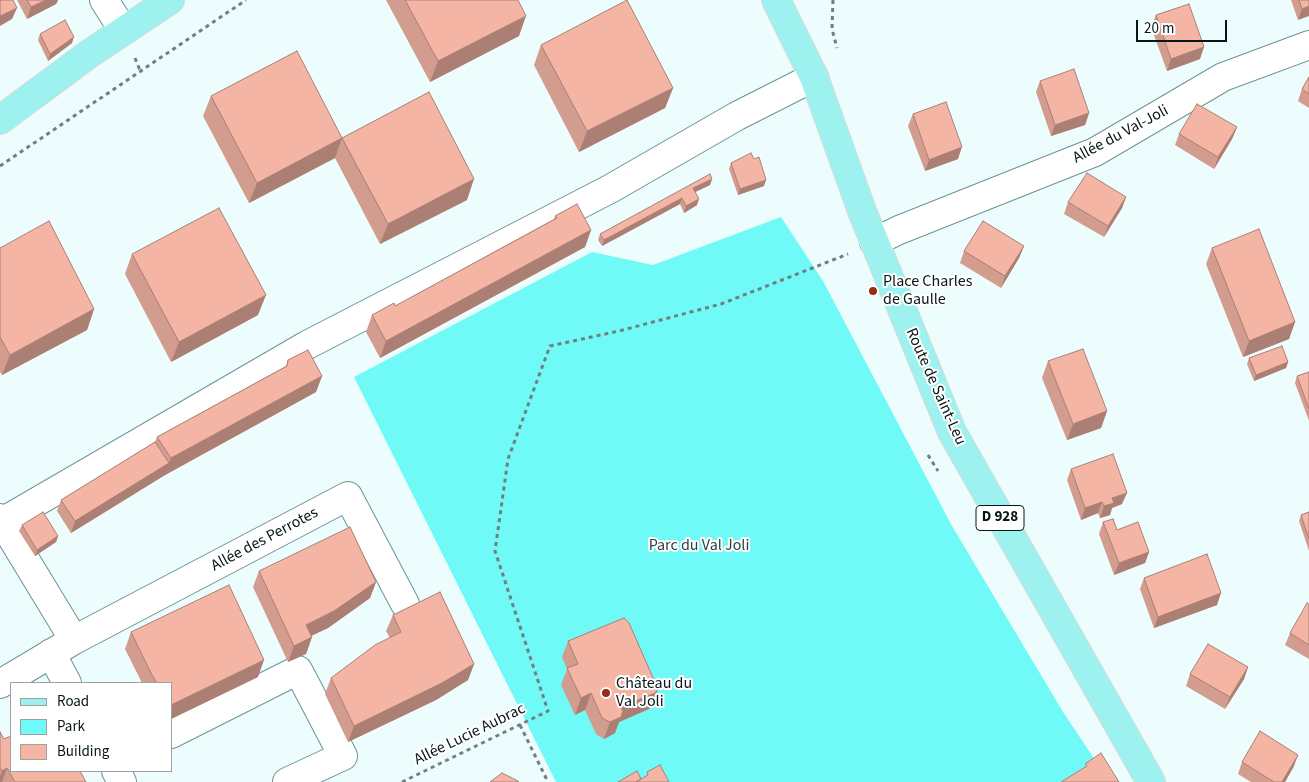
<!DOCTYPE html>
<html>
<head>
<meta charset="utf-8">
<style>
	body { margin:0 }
	#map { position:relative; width:1309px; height:782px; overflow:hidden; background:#edfdfd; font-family:"Source Sans 3",sans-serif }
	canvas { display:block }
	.legend { position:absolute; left:10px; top:682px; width:162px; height:90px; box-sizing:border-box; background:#fff; border:1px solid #9ca2a2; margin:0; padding:6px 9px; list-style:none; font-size:15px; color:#071717 }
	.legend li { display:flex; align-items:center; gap:10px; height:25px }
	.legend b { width:25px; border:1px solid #9ca2a2 }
	.scale { position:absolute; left:1136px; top:20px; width:91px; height:22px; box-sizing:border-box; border:2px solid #071717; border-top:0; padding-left:6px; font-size:15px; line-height:18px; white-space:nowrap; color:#071717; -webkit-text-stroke:4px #fff; paint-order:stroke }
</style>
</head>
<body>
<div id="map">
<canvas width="1309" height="782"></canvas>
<ul class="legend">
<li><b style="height:6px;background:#9df2ef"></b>Road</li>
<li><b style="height:14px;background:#6ffaf7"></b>Park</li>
<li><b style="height:14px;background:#f4b5a5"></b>Building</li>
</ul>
<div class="scale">20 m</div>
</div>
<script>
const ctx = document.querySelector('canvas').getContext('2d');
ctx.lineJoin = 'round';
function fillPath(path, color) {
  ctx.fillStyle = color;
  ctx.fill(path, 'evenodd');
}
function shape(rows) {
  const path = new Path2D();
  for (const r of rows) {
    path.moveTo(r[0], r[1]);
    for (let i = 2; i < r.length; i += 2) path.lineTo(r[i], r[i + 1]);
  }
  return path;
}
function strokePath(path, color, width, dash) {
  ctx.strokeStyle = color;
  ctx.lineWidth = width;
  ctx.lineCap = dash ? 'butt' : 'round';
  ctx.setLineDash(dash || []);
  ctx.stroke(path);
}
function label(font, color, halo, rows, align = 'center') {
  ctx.font = font + ' "Source Sans 3",sans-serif';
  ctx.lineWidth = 4;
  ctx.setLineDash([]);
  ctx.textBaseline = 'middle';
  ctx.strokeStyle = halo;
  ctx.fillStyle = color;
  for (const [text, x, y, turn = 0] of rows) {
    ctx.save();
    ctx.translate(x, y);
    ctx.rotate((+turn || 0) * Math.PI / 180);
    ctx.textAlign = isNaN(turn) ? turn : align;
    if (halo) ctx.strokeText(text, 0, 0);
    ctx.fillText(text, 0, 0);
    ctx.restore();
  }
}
fillPath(shape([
	[781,217,823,281,952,526,1063,712,1095,760,1065,782,556,782,354,377,592,252,653,265]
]), '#6ffaf7');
const minor = shape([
	[104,0,123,30],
	[874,242,899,230,1095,152,1223,77,1309,45],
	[0,518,74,640,0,684],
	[2,522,307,345,610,189,737,116,814,77],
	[74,640,348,496,405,604],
	[51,653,67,683],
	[171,734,298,670,343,756,287,782],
	[116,771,122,782]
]);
const major = shape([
	[776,0,814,77,862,211,952,432,1151,782],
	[0,120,89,54,170,0]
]);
strokePath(minor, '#6b9392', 30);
strokePath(major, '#d7dada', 30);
strokePath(shape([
	[833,0,832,29,837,48],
	[135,58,141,73],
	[0,166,246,0],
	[928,455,938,471],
	[520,725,548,782],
	[402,782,548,711,495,551,508,459,550,346,619,331,721,304,848,254]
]), '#708080', 3, [4, 4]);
strokePath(minor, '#fff', 28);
strokePath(major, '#9df2ef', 28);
fillPath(shape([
	[17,0,58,0,56,4,27,19],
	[386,0,518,0,519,36,430,82],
	[1291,0,1309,0,1298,20],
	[1156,15,1200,59,1167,71,1151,27],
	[40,34,72,43,48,61,38,40],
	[541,45,673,88,665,108,579,152,534,65],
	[1309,77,1309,108,1298,101,1302,89],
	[1040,81,1089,113,1085,125,1051,136,1036,92],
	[211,96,342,138,467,200,380,244,335,158,249,203,203,116],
	[913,114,958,159,925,171,908,126],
	[1237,127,1232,139,1214,169,1175,145,1179,134],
	[731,163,764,186,738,195,729,169],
	[712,179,710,185,695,192,697,205,684,213,680,204,602,246,598,240,600,234],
	[1126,197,1122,208,1104,237,1064,214,1068,202],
	[555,216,591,230,585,247,380,358,366,332,372,315,395,306,554,219],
	[1024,246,1019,258,1001,288,960,263,964,251],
	[0,248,94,309,87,330,2,375,0,372],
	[1212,248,1295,322,1289,339,1243,357,1206,264],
	[132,254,258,315,171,362,125,274],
	[1249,358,1288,362,1286,368,1254,381,1247,364],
	[288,360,322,376,316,392,165,475,71,533,57,511,61,500,155,442,157,437,286,366],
	[1048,361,1107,411,1101,428,1067,440,1042,378],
	[1309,372,1309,421,1295,383,1297,376],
	[1071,469,1122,504,1112,508,1110,515,1100,518,1098,513,1081,520,1067,480],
	[1309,512,1309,551,1299,521,1301,515],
	[1103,522,1117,530,1149,552,1145,563,1114,575,1099,534],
	[22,525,58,536,56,542,35,556,19,531],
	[259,571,376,582,370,598,328,628,311,636,312,637,306,654,288,662,253,587],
	[1144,578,1217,605,1154,628,1140,589],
	[1309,604,1309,659,1285,645,1290,633],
	[393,615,474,664,468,680,436,700,348,742,325,694,331,678,390,638,386,631],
	[131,632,258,677,171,719,171,683,142,683,125,649],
	[568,641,652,706,649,709,619,722,615,733,604,739,596,734,585,710,575,715,561,685,567,669,562,657],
	[1248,667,1244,679,1225,709,1186,686,1190,674],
	[0,733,4,739,86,782,0,782],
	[1242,762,1294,766,1285,782,1251,782,1238,774]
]), '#d29c8e');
fillPath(shape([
	[46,0,58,0,56,4,27,19,31,7],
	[1309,6,1309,16,1298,20,1302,9],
	[17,8,12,19,0,26,0,16],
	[526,16,519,36,430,82,438,61],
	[74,37,72,43,48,61,50,54],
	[1204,47,1200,59,1167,71,1171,59],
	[673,88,665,108,579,152,587,131],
	[1089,113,1085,125,1051,136,1055,125],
	[1237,127,1232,139,1214,169,1218,157],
	[342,138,335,158,249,203,257,183],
	[962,147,958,159,925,171,929,160],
	[474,179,467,200,380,244,388,224],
	[712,179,710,185,691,194,693,188],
	[766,180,764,186,738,195,740,189],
	[1126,197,1122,208,1104,237,1108,226],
	[682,198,680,204,602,246,604,240],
	[699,199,697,205,684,213,686,206],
	[591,230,585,247,380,358,386,341],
	[1024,246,1019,258,1001,288,1005,276],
	[266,295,258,315,171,362,179,342],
	[94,309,87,330,2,375,10,355],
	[1295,322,1289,339,1243,357,1249,341],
	[1288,362,1286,368,1254,381,1256,375],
	[322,376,316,392,165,475,71,533,75,521,169,463,171,458],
	[1107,411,1101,428,1067,440,1073,424],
	[1127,493,1122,504,1112,508,1110,515,1100,518,1104,506,1112,498],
	[1102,502,1098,513,1081,520,1085,508],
	[58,536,56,542,35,556,37,550],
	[1149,552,1145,563,1114,575,1119,563],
	[376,582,370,598,328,628,300,641,306,625],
	[1221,593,1217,605,1154,628,1158,617],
	[312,637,306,654,288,662,294,646],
	[264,660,258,677,171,719,171,705],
	[474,664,468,680,436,700,348,742,354,726],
	[1248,667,1244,679,1225,709,1230,697],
	[658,689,652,706,649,709,619,722,615,733,604,739,610,722,621,707],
	[591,693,585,710,575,715,581,698],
	[1298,755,1294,766,1285,782,1282,782],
	[7,768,2,782,0,782,0,776,2,771]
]), '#ab7f74');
const building = shape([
	[0,0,13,0,17,8,0,16,0,0],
	[27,0,46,0,31,7,27,0],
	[405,0,518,0,526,16,438,61,405,0],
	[627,0,673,88,587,131,541,45,627,0],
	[1299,0,1309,0,1309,6,1302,9,1299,0],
	[1189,4,1204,47,1171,59,1156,15,1189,4],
	[65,20,74,37,50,54,40,34,65,20],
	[297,51,342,138,257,183,211,96,297,51],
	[1074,69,1089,113,1055,125,1040,81,1074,69],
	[1309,77,1309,94,1302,89,1309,77],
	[429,92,474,179,388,224,342,138,429,92],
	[946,102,962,147,929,160,913,114,946,102],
	[1197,104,1237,127,1218,157,1179,134,1197,104],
	[751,153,754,159,759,157,766,180,740,189,731,163,751,153],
	[1087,173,1126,197,1108,226,1068,202,1087,173],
	[710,174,712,179,693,188,699,199,686,206,682,198,604,240,600,234,710,174],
	[577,204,591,230,386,341,372,315,394,303,395,306,557,218,555,216,577,204],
	[219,208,266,295,179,342,132,254,219,208],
	[49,221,94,309,10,355,0,337,0,248,49,221],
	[983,221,1024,246,1005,276,964,251,983,221],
	[1259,229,1295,322,1249,341,1212,248,1259,229],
	[1282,346,1288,362,1256,375,1249,358,1282,346],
	[1083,349,1107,411,1073,424,1048,361,1083,349],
	[308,350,322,376,171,458,157,437,287,366,288,360,308,350],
	[1309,372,1309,409,1297,376,1309,372],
	[155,442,169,463,75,521,61,500,155,442],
	[1113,454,1127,493,1112,498,1114,503,1104,506,1102,502,1085,508,1071,469,1113,454],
	[43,512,58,536,37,550,22,525,43,512],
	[1309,512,1309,539,1301,515,1309,512],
	[1113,519,1117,530,1138,522,1149,552,1119,563,1103,522,1113,519],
	[350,527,376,582,334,611,306,625,312,637,294,646,259,571,350,527],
	[1207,554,1221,593,1158,617,1144,578,1207,554],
	[229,585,264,660,171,705,171,683,157,683,152,675,131,632,229,585],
	[440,592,474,664,442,683,354,726,331,678,375,645,401,632,393,615,440,592],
	[1307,603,1309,604,1309,645,1290,633,1307,603],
	[624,618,629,623,658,689,655,693,621,707,623,711,621,717,610,722,602,718,591,693,581,698,567,668,578,664,568,641,624,618],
	[1208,644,1248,667,1230,697,1190,674,1208,644],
	[1260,731,1298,755,1282,782,1274,782,1242,762,1260,731],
	[0,732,4,739,11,736,11,771,80,771,86,782,15,782,7,768,2,771,0,767,0,732],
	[1101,753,1119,782,1061,782,1087,766,1085,764,1101,753],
	[660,765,669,782,636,782,648,775,647,772,660,765],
	[637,771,641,779,636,782,618,782,637,771],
	[502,773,518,781,519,782,490,782,502,773]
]);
fillPath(building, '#f4b5a5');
strokePath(building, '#ab7f74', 1);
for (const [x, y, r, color] of [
	[873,291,5,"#952d14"],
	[606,693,5,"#952d14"]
]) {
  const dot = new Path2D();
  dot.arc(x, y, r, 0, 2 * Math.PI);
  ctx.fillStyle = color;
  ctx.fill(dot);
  strokePath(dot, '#fff', 2);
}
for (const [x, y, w] of [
	[1000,518,48]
]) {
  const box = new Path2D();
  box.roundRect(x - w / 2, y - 12.5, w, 25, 4);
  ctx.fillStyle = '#fff';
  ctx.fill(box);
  strokePath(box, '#071717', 1);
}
label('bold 15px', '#071717', null, [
	["D 928",1000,518]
]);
label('16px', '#071717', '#fff', [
	["Allée du Val-Joli",1121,135,-28],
	["Route de Saint-Leu",935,387,66],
	["Allée des Perrotes",265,540,-28],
	["Allée Lucie Aubrac",470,735,-26]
]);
label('16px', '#071717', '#fff', [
	["Place Charles",883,282],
	["de Gaulle",883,300],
	["Château du",616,684],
	["Val Joli",616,702]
], 'left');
label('16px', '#294342', '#fff', [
	["Parc du Val Joli",699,546]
]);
</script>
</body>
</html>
